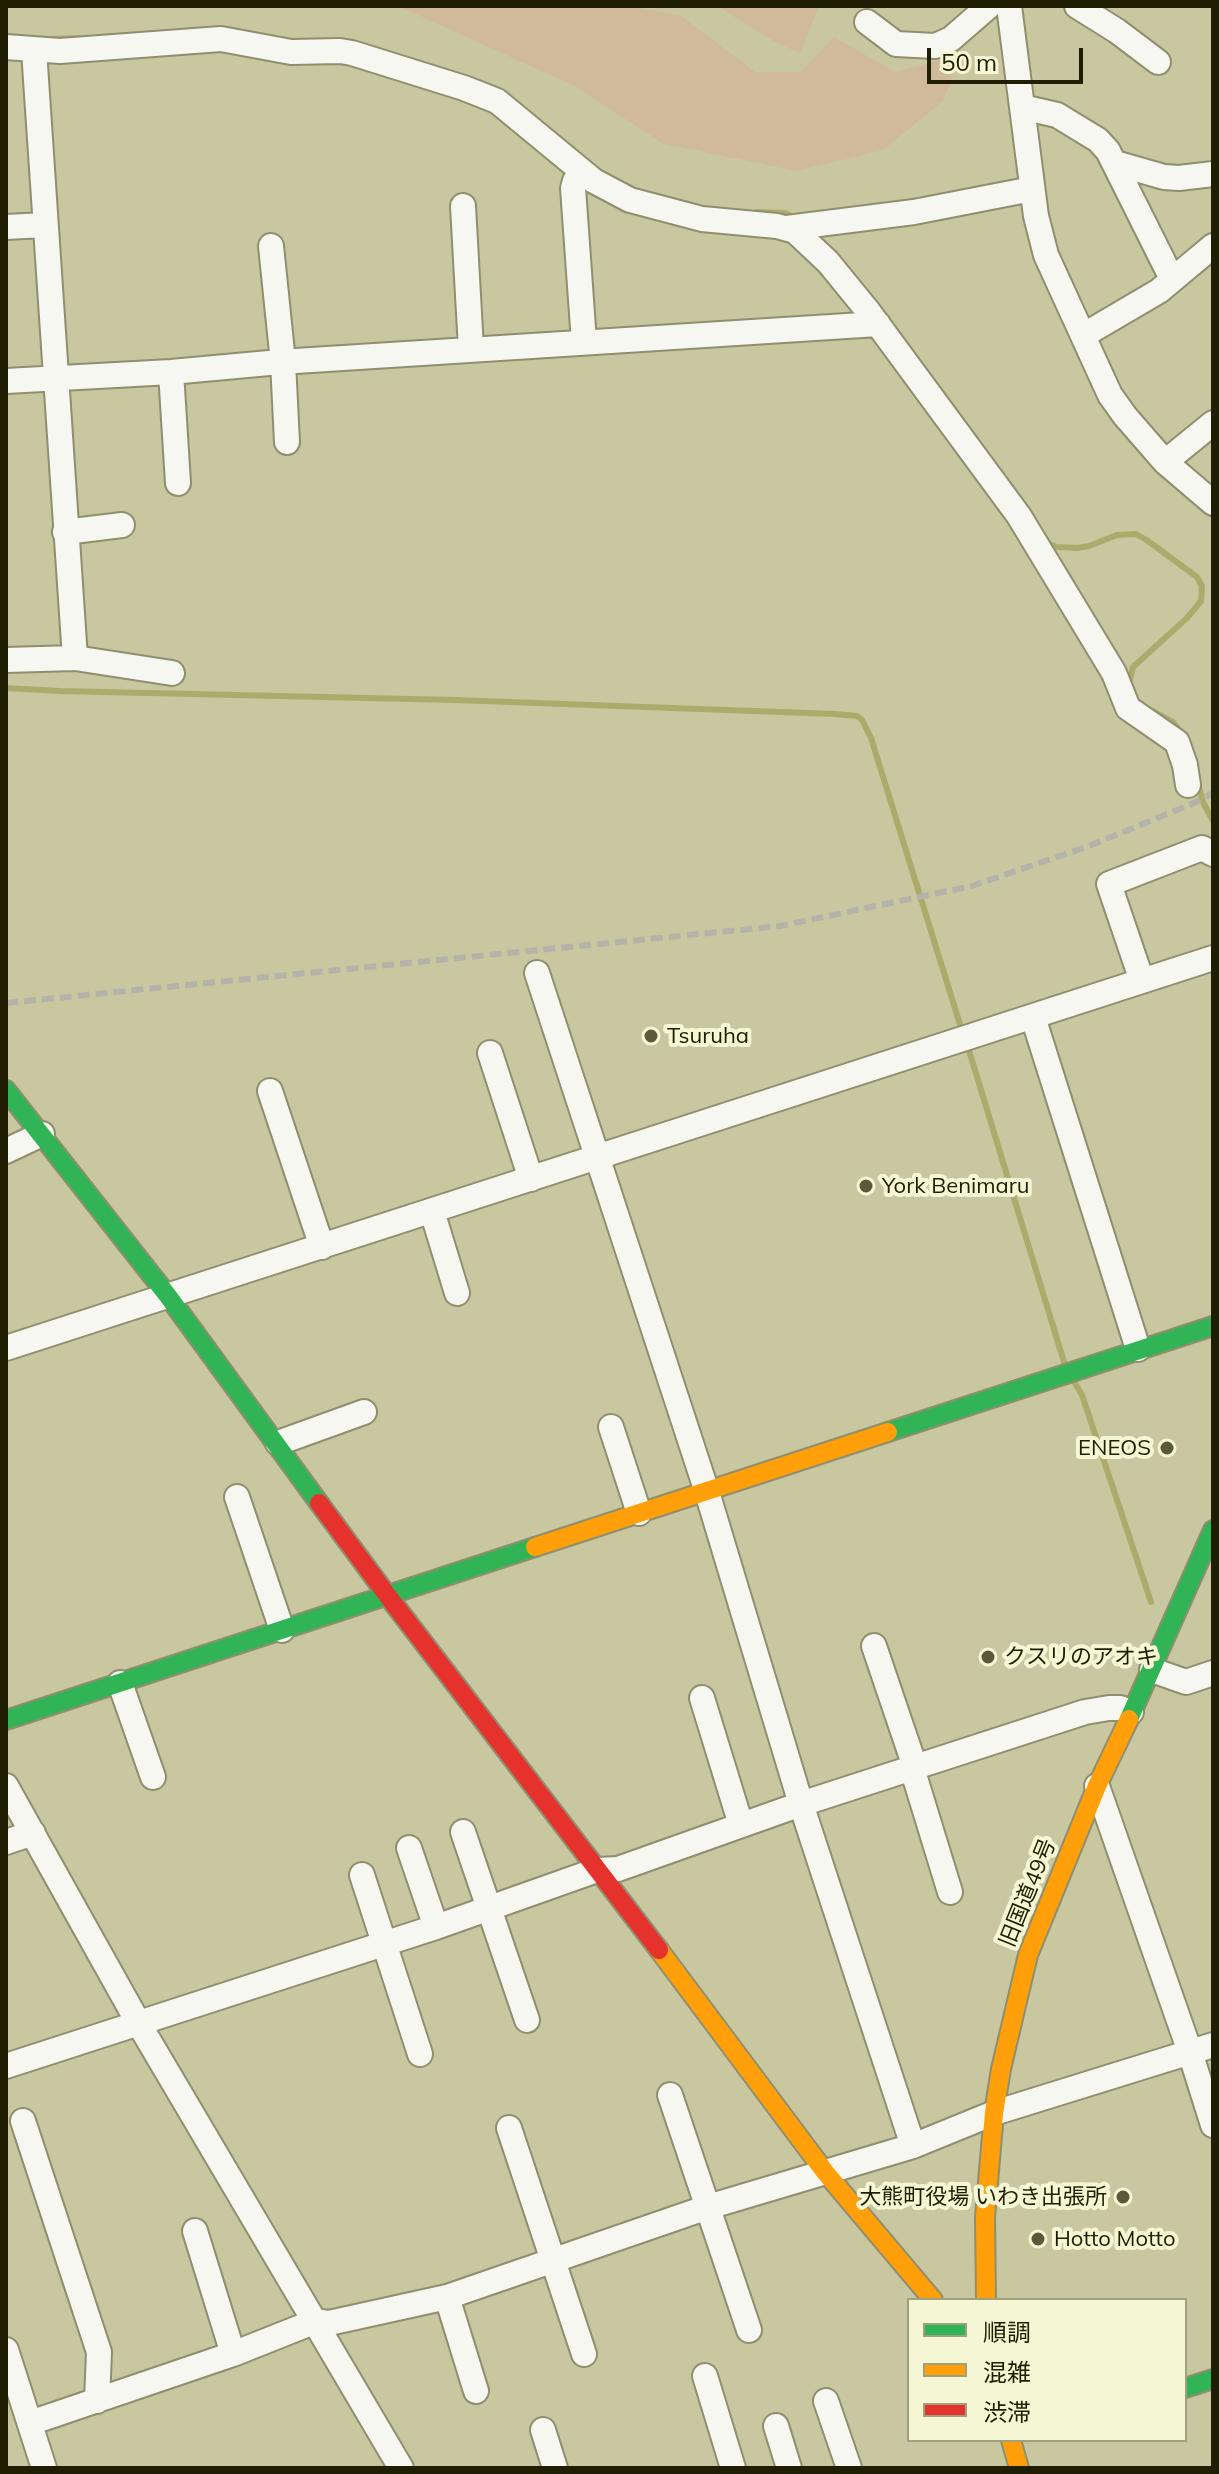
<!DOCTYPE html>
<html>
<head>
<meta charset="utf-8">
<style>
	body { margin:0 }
	#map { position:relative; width:1219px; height:2474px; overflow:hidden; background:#c8c7a0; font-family:Mulish,"Noto Sans JP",sans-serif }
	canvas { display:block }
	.frame { position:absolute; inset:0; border:8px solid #1f1e02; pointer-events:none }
	.legend { position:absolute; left:907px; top:2298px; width:280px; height:144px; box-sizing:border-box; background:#f5f6d3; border:2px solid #9fa07f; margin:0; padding:10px 14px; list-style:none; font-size:24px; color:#1f1e02 }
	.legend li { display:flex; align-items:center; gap:16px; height:40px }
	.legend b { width:40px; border:2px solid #9fa07f }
	.scale { position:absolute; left:927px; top:48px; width:156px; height:36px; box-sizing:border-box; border:4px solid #1f1e02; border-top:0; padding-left:10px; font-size:24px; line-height:28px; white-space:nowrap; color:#1f1e02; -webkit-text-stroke:6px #f5f6d3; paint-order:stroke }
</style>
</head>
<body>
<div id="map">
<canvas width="1219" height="2474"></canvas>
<div class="frame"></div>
<ul class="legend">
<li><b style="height:10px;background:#30b455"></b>順調</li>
<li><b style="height:10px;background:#ff9f0a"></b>混雑</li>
<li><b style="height:10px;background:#e5322d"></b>渋滞</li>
</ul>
<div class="scale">50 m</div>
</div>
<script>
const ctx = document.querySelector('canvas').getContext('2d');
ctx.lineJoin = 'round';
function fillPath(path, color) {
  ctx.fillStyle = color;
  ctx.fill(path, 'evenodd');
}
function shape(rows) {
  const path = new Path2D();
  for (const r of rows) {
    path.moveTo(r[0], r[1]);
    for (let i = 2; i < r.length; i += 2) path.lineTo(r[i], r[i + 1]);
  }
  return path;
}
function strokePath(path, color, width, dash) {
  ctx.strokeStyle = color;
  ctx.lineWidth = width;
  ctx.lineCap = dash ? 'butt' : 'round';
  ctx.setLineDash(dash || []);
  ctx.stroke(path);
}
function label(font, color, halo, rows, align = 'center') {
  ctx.font = font + ' Mulish,"Noto Sans JP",sans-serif';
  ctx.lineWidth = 8;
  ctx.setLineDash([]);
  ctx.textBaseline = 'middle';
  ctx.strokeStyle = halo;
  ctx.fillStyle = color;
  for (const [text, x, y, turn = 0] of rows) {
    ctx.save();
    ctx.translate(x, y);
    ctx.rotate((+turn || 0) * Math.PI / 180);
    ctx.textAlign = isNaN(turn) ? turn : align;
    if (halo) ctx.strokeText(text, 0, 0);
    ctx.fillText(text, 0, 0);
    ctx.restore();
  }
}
fillPath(shape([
	[398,6,628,6,680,15,755,72,801,72,834,37,895,72,961,55,943,101,883,150,797,171,664,144,575,86],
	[717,6,819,6,800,53,777,43]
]), '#d1b99b');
strokePath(shape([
	[53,39,78,38],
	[757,212,785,213,796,219],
	[1044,542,1057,547,1077,548,1089,546,1117,535,1136,534,1148,541,1197,577,1202,586,1201,601,1187,618,1133,667,1129,684],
	[6,688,60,691,455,700,835,714,857,716,862,720,871,738,963,1034],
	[1152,711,1173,722,1181,732],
	[1197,780,1203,802,1213,821],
	[967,1044,1064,1362],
	[1075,1383,1082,1395,1151,1602]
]), '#adab6b', 6);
const street = shape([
	[1009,6,1036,216,1046,255,1110,395,1125,416,1165,462,1213,503],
	[1077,6,1117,31,1158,62],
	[867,22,896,44,935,46,951,39,989,6],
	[6,47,60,51,221,39,291,52,340,51,352,53,464,88,497,101,594,181,630,200,702,219,777,226,795,231,828,262,868,311,1019,516,1114,673,1128,708,1177,742,1185,765,1188,785],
	[34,50,75,658],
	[1022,107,1057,115,1098,140,1108,151,1172,279],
	[1115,163,1164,177,1179,178,1213,174],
	[583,173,575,181,573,188,584,342],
	[463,206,471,349],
	[6,227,45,225],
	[787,228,914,212,1032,189],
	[271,246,283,362,287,442],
	[1084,335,1159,291,1213,246],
	[171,372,178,483],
	[6,381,171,372,280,362,878,324],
	[1165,462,1213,423],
	[65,532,122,525],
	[6,660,75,658,172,673],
	[537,973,707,1492,801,1804,913,2146],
	[1142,981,1109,884,1202,848,1213,854],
	[1033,1017,1138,1349],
	[490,1053,531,1179],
	[270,1091,322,1247],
	[6,1151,42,1134],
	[432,1211,457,1293],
	[6,1348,1213,958],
	[611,1427,639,1513],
	[278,1443,364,1412],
	[237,1497,282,1630],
	[874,1646,912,1758,912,1768,950,1892],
	[1152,1670,1186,1682,1213,1673],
	[120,1683,153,1777],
	[702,1698,741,1825],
	[6,1786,139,2024,401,2468],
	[1097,1786,1190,2052,1213,2125],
	[463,1832,527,2020],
	[6,1842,33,1833],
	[409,1848,436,1927],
	[362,1875,420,2054],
	[6,2066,436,1927,597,1870,618,1869,801,1804,1085,1712,1109,1708,1120,1708,1131,1712],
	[670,2095,749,2330],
	[23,2121,99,2352,97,2401],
	[509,2128,584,2354],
	[195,2231,233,2354],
	[447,2297,476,2391],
	[6,2350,44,2468],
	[705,2376,733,2468],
	[826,2401,849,2468],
	[30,2423,233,2354,316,2321,329,2323,447,2297,708,2207,913,2146,994,2113,1213,2045],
	[776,2426,789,2468],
	[543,2430,555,2468]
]);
const fast = shape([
	[6,1090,168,1296,319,1503],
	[888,1432,1213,1326],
	[1129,1719,1213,1530],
	[6,1720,535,1547],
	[1185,2388,1213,2379]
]);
const slow = shape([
	[535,1547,888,1432],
	[659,1950,825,2172,933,2300],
	[986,2300,985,2217,994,2113,1001,2069,1028,1955,1097,1786,1129,1719],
	[1011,2440,1019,2468]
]);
const jam = shape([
	[319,1503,387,1595,659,1950]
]);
strokePath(street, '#8f8e6f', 28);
strokePath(fast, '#8f8e6f', 22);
strokePath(slow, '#8f8e6f', 22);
strokePath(jam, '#8f8e6f', 22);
strokePath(street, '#f7f7f1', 24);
strokePath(fast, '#30b455', 18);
strokePath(slow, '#ff9f0a', 18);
strokePath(jam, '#e5322d', 18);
strokePath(shape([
	[6,1003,780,926,972,886,1089,846,1194,803,1213,793]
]), '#b4b3a9', 6, [12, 6]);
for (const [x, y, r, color] of [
	[651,1036,8,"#5a5939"],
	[866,1186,8,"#5a5939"],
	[1167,1448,8,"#5a5939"],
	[988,1657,8,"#5a5939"],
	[1123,2197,8,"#5a5939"],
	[1038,2239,8,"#5a5939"]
]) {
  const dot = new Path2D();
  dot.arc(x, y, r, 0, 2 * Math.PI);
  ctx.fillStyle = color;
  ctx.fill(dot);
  strokePath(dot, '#f5f6d3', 3);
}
label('22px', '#1f1e02', '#f5f6d3', [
	["Tsuruha",667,1036],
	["York Benimaru",882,1186],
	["ENEOS",1151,1448,"right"],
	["クスリのアオキ",1004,1657],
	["大熊町役場 いわき出張所",1107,2197,"right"],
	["Hotto Motto",1054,2239]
], 'left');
label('22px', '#1f1e02', '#f5f6d3', [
	["旧国道49号",1028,1893,-68]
]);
</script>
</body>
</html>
